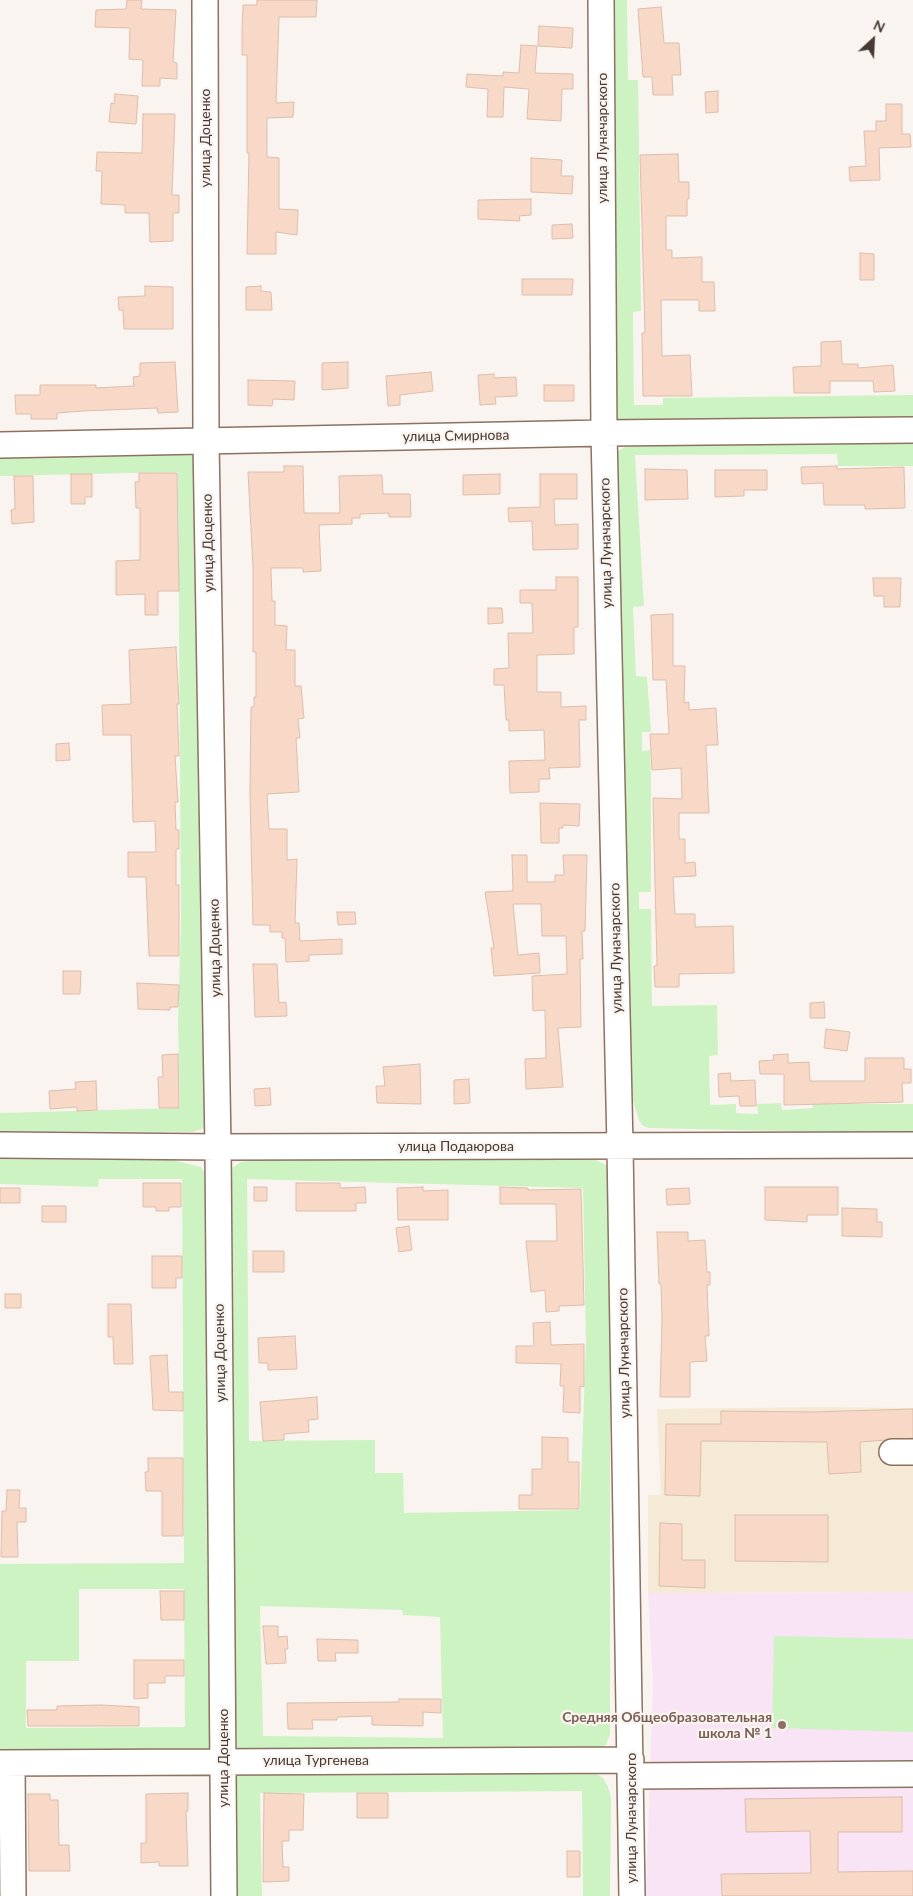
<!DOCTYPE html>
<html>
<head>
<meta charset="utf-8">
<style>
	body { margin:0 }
	#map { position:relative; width:913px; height:1896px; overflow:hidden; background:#faf4f0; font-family:Lato,sans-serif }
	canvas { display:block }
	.north { position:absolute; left:848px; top:15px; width:50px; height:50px; -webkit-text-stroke:4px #faf4f0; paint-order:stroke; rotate:25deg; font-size:14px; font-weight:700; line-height:20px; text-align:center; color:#453932 }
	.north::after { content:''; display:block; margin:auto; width:18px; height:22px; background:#453932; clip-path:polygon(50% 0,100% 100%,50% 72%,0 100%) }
</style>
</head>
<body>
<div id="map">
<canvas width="913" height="1896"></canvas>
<div class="north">N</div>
</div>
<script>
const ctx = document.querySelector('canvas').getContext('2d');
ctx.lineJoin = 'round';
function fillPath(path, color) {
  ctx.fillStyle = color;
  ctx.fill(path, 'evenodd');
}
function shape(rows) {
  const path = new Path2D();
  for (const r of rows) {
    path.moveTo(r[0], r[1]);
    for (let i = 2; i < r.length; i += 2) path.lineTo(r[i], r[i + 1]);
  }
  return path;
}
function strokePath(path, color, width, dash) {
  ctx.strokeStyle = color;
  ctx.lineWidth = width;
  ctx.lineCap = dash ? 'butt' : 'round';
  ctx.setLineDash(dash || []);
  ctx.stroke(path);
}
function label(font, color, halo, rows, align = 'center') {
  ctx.font = font + ' Lato,sans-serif';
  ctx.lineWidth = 4.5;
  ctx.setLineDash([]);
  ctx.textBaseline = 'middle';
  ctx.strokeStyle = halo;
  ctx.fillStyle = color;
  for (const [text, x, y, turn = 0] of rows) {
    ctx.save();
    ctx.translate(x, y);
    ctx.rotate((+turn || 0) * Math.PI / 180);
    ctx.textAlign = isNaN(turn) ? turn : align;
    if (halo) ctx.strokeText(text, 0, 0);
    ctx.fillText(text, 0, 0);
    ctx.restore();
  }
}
fillPath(shape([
	[819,1407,913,1408,913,1592,648,1593,648,1495,661,1495,657,1409]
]), '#f5ead5');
fillPath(shape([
	[913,1592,913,1896,646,1896,653,1683,648,1593]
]), '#f8e4f5');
fillPath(shape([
	[607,0,627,0,628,80,638,80,641,311,633,312,634,405,663,405,663,398,913,395,913,418,626,423,616,421],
	[913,436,913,466,838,466,837,454,635,455,644,606,633,607,636,676,647,677,651,732,642,732,642,751,650,750,651,774,651,892,639,892,639,909,651,909,652,1006,717,1005,718,1055,709,1056,710,1105,736,1104,736,1113,758,1114,757,1104,781,1103,782,1110,813,1108,813,1104,913,1104,913,1134,649,1128,643,1126,639,1120,633,1101,624,1032,616,452,625,447,753,440],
	[193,453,197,457,205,1128,192,1132,0,1131,0,1113,180,1108,178,1021,181,925,178,472,0,476,0,454],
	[592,1158,606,1165,610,1174,610,1734,606,1745,600,1750,238,1752,237,1745,224,1195,226,1179,232,1168,241,1162,255,1160],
	[247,1179,583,1188,586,1343,580,1510,404,1513,403,1473,375,1473,375,1440,249,1441],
	[260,1606,402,1610,403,1615,440,1617,443,1738,263,1736],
	[0,1159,172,1160,201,1167,206,1175,210,1751,0,1755,0,1564,184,1563,182,1179,99,1179,98,1187,0,1184],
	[79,1589,184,1589,185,1727,26,1728,26,1661,79,1661],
	[774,1636,913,1639,913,1732,772,1728],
	[239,1771,584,1771,595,1773,603,1778,608,1787,611,1798,610,1896,583,1896,582,1791,260,1793,262,1896,230,1896,233,1778]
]), '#cdf3c3');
const building = shape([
	[127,0,142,0,141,9,176,10,173,62,177,63,177,79,160,78,160,86,142,86,143,60,129,59,130,28,95,27,96,10,126,9,127,0],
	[257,0,317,0,316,17,279,17,276,103,294,102,293,117,267,118,267,157,279,158,279,209,298,210,297,235,276,232,276,254,247,254,249,153,247,153,247,55,242,55,242,31,243,5,257,5,257,0],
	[661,7,664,43,679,43,681,75,672,75,673,95,653,95,652,77,643,77,638,9,661,7],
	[539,26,573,28,572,48,538,46,539,26],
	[521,45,537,46,535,73,573,74,573,89,562,89,561,121,527,119,529,89,504,87,503,117,487,117,488,89,466,87,467,74,503,76,503,72,519,73,521,45],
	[718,91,718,112,706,113,705,92,718,91],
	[115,94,138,96,136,124,109,122,111,103,114,104,115,94],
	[886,104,902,104,902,134,910,134,911,147,879,148,880,180,850,181,849,167,866,166,864,131,876,131,876,121,886,121,886,104],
	[143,114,175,114,172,195,179,195,179,213,173,213,173,241,150,242,149,213,125,213,125,205,101,204,102,171,96,171,97,152,142,153,143,114],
	[678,154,679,182,689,182,689,199,687,199,687,216,666,216,666,250,672,250,672,258,702,257,702,282,714,282,715,311,699,311,699,300,661,300,662,356,690,355,692,396,643,396,642,333,645,333,640,155,678,154],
	[531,158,562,160,561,176,573,176,572,194,531,192,531,158],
	[531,199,531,215,519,216,520,221,478,219,478,200,531,199],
	[572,224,573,238,552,239,552,225,572,224],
	[860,253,874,254,874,280,860,280,860,253],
	[522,279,573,279,572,295,522,295,522,279],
	[145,286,173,287,173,329,124,329,123,310,119,310,118,297,145,296,145,286],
	[261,286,261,291,271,292,272,310,246,310,246,287,261,286],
	[841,341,842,364,858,364,858,368,893,365,895,391,874,392,873,381,830,381,830,393,794,393,793,367,821,366,821,342,841,341],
	[175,362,178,412,158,413,157,408,83,411,57,413,57,419,31,419,31,414,16,414,15,395,40,395,40,385,96,385,96,388,134,386,133,377,140,376,140,363,175,362],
	[348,362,348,388,322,390,322,363,348,362],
	[431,372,433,391,400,395,400,405,388,406,386,376,431,372],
	[494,374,494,378,516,377,517,396,495,397,496,404,480,405,478,375,494,374],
	[248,380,295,381,294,400,273,399,272,406,248,405,248,380],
	[544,385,574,385,574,401,544,401,544,385],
	[284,466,303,466,304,513,340,513,339,476,382,475,383,494,410,494,411,517,389,517,389,513,360,514,360,518,352,518,352,524,319,525,321,571,303,572,303,568,271,568,272,601,275,601,275,625,287,626,286,650,295,650,295,686,301,686,304,718,298,719,300,738,296,738,299,792,267,794,269,829,287,829,287,860,297,859,295,923,299,923,300,941,342,939,342,954,309,955,309,961,286,962,285,938,282,938,282,932,270,932,270,925,253,925,250,794,251,707,254,707,254,697,256,697,256,652,253,652,253,568,248,472,284,472,284,466],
	[837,466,837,469,904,467,905,508,865,509,865,505,824,505,823,483,802,484,801,467,837,466],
	[645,469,687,470,688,499,645,500,645,469],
	[715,470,767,470,767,490,744,490,744,496,715,497,715,470],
	[139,473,177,473,179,591,158,591,158,615,145,615,145,594,116,595,116,561,140,560,140,508,136,508,135,482,139,482,139,473],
	[71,474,92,474,92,497,85,497,85,504,71,504,71,474],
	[500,474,500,494,463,495,463,475,500,474],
	[540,474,577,474,577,499,554,499,555,525,578,524,578,549,533,550,532,521,509,522,508,508,540,507,540,474],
	[14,476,33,476,34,522,12,524,11,510,15,509,14,476],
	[556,577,578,577,578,627,574,627,574,654,537,655,537,692,561,692,561,707,586,706,586,720,579,720,580,767,549,768,550,779,539,779,539,792,510,793,509,761,545,760,544,730,509,731,509,720,506,720,504,685,494,685,494,669,509,668,508,633,533,633,532,603,520,603,520,590,556,590,556,577],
	[873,578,901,578,900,607,884,607,884,596,874,596,873,578],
	[488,608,502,608,503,623,488,624,488,608],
	[673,614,673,666,685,666,684,703,689,702,689,710,716,708,718,745,706,745,709,813,679,813,679,839,685,839,685,863,695,862,696,876,673,877,675,914,695,914,695,927,733,926,734,973,679,974,679,987,655,987,654,966,657,966,653,798,682,799,681,768,652,770,650,734,669,734,666,680,653,680,651,615,673,614],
	[176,647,179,704,177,704,179,756,175,756,178,802,175,802,176,830,179,830,179,849,176,849,176,885,179,885,179,956,149,956,146,877,128,877,128,852,156,852,155,821,133,822,131,735,103,735,102,705,131,704,129,650,176,647],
	[69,743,70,760,56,761,56,744,69,743],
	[540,803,580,804,579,826,563,825,563,828,559,828,559,843,541,843,540,803],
	[512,855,527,855,527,882,555,882,555,875,564,875,563,855,587,855,585,931,582,931,583,959,580,959,581,1027,558,1028,563,1087,526,1089,525,1059,546,1058,545,1010,533,1011,532,976,567,974,566,936,542,936,541,904,513,904,518,955,539,953,540,973,494,976,491,948,494,948,485,892,513,891,512,855],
	[337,912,355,912,356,924,338,925,337,912],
	[253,964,277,964,279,1003,286,1002,287,1016,255,1017,253,964],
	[63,971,81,971,80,994,63,994,63,971],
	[137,983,179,985,178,1007,170,1007,170,1010,138,1009,137,983],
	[824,1002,825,1018,810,1018,810,1003,824,1002],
	[826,1029,850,1032,847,1051,824,1048,826,1029],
	[178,1054,179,1108,159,1108,158,1077,163,1077,162,1055,178,1054],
	[788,1054,788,1063,809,1062,810,1081,865,1081,865,1058,904,1058,904,1069,911,1069,911,1083,902,1083,903,1102,784,1105,784,1074,760,1074,759,1061,774,1060,773,1055,788,1054],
	[420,1064,421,1104,377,1103,376,1086,385,1086,383,1067,420,1064],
	[730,1073,731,1081,755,1080,756,1106,740,1106,739,1096,719,1097,718,1074,730,1073],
	[469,1079,470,1103,454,1104,454,1080,469,1079],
	[96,1081,97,1110,77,1111,77,1107,50,1109,49,1091,76,1089,75,1082,96,1081],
	[270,1088,271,1105,255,1106,254,1089,270,1088],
	[143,1183,181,1183,181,1207,169,1207,169,1211,156,1211,156,1207,143,1207,143,1183],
	[296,1183,340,1183,340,1188,365,1187,366,1203,356,1203,356,1211,296,1211,296,1183],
	[254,1187,267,1187,267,1201,254,1201,254,1187],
	[423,1187,423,1191,448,1190,448,1220,398,1220,397,1188,423,1187],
	[500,1187,528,1188,528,1190,581,1189,584,1305,559,1306,559,1311,546,1312,545,1290,531,1292,526,1241,557,1241,556,1204,500,1204,500,1187],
	[765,1187,838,1187,838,1215,807,1215,807,1222,765,1220,765,1187],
	[0,1188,20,1188,20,1203,0,1203,0,1188],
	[689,1188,690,1204,667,1205,666,1189,689,1188],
	[42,1206,66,1206,66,1222,42,1222,42,1206],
	[842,1208,877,1209,877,1222,882,1222,882,1237,842,1236,842,1208],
	[409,1226,412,1250,399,1252,396,1228,409,1226],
	[657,1232,688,1232,688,1241,705,1240,707,1272,710,1272,710,1285,707,1285,709,1336,705,1336,707,1361,690,1362,690,1397,660,1397,662,1319,661,1284,659,1284,657,1232],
	[253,1251,284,1251,284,1272,253,1272,253,1251],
	[152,1256,182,1256,182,1278,176,1278,176,1288,152,1288,152,1256],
	[5,1294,21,1294,21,1308,5,1308,5,1294],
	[108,1304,131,1304,133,1364,114,1364,113,1337,108,1337,108,1304],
	[550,1322,551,1345,584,1344,584,1387,580,1386,580,1413,563,1412,564,1386,560,1386,561,1364,516,1363,516,1346,534,1346,533,1323,550,1322],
	[295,1336,297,1369,268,1370,268,1363,259,1363,258,1338,295,1336],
	[167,1355,169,1392,183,1392,183,1411,153,1410,150,1356,167,1355],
	[317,1397,318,1419,308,1420,309,1432,284,1434,284,1440,263,1441,260,1402,317,1397],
	[913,1409,913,1438,860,1442,861,1472,829,1474,827,1442,701,1441,700,1496,665,1495,666,1424,721,1424,721,1411,811,1412,913,1409],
	[542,1437,568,1438,568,1462,579,1462,579,1509,519,1509,519,1495,532,1495,532,1469,542,1469,542,1437],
	[148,1458,183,1458,183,1536,162,1536,162,1491,146,1491,145,1472,148,1472,148,1458],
	[7,1490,20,1490,19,1508,26,1508,26,1522,17,1522,18,1557,1,1557,2,1511,6,1511,7,1490],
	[735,1515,828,1515,828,1562,735,1561,735,1515],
	[660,1523,682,1524,682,1560,705,1560,705,1588,659,1586,660,1523],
	[160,1591,184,1591,184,1620,161,1620,160,1591],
	[263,1626,278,1626,278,1637,287,1636,288,1649,285,1649,286,1663,266,1664,263,1626],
	[317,1639,358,1640,358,1653,335,1653,336,1661,318,1661,317,1639],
	[134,1660,184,1660,184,1676,165,1676,165,1683,148,1683,148,1698,134,1699,134,1660],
	[399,1699,441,1699,441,1713,423,1712,423,1726,372,1725,372,1716,337,1717,337,1720,312,1720,313,1729,288,1729,287,1703,399,1702,399,1699],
	[101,1705,139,1707,139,1726,28,1726,27,1710,57,1710,57,1706,101,1705],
	[188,1793,188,1811,186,1811,188,1866,159,1866,159,1862,141,1863,141,1843,146,1843,146,1794,188,1793],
	[264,1793,304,1794,303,1830,289,1830,289,1841,282,1841,283,1867,289,1867,289,1881,263,1882,264,1793],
	[357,1793,388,1793,388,1818,357,1818,357,1793],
	[28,1794,50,1794,50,1800,58,1800,59,1845,69,1845,70,1871,29,1871,28,1794],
	[902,1797,902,1832,838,1832,838,1872,913,1871,913,1896,722,1896,721,1874,811,1873,810,1831,746,1832,745,1799,902,1797],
	[567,1851,580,1851,580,1877,567,1877,567,1851]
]);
fillPath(building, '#f8d9c7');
strokePath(building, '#dcbdac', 1);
const minor = shape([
	[205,0,206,442,218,1147,224,1896],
	[601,0,604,433,620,1146,632,1896],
	[0,445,604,433,913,430],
	[0,1145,218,1147,913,1145],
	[892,1452,913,1452],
	[0,1763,631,1760],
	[12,1763,13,1896],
	[631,1776,913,1774]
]);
strokePath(minor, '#8d7161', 28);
strokePath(minor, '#fff', 25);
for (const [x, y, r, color] of [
	[782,1725,5,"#8d6e63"]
]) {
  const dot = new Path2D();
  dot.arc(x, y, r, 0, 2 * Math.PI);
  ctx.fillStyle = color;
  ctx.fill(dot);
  strokePath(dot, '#faf4f0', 2);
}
label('14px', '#453932', '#faf4f0', [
	["улица Доценко",205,138,-90],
	["улица Луначарского",602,138,-90],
	["улица Смирнова",456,436,-1],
	["улица Доценко",208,543,-91],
	["улица Луначарского",606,543,-91],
	["улица Доценко",215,948,-91],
	["улица Луначарского",616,948,-91],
	["улица Подаюрова",456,1146],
	["улица Доценко",220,1353,-91],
	["улица Луначарского",624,1353,-91],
	["улица Доценко",223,1758,-90],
	["улица Тургенева",316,1760],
	["улица Луначарского",631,1818,-90]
]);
label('bold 14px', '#785e54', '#faf4f0', [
	["Средняя Общеобразовательная",772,1717],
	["школа № 1",772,1733]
], 'right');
</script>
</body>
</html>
